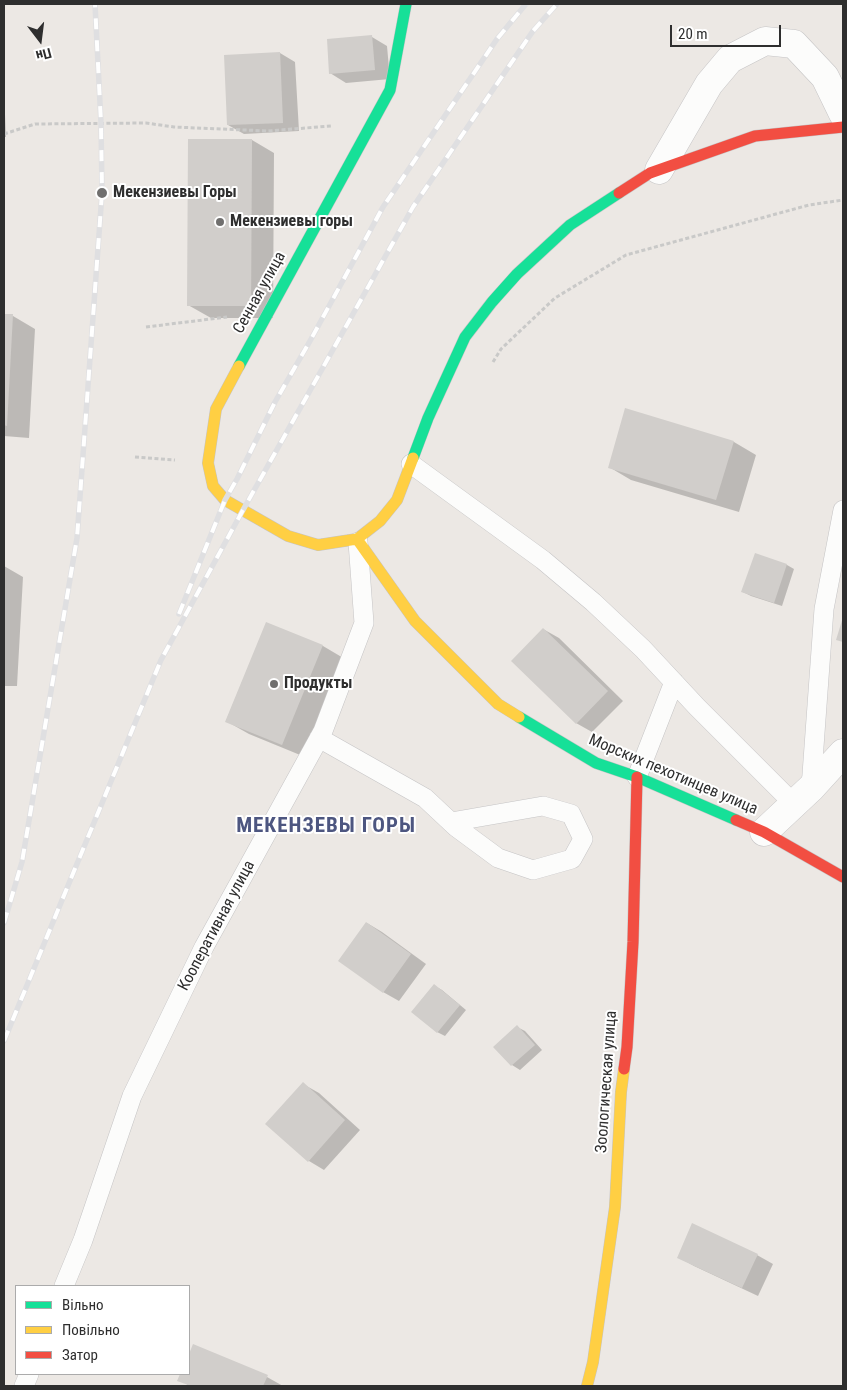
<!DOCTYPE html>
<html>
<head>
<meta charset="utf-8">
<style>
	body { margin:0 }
	#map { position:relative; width:847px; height:1390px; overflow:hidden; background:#ece8e4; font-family:"Roboto Condensed",sans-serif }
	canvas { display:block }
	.frame { position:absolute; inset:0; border:5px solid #2e2e2e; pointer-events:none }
	.legend { position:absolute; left:15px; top:1285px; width:175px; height:90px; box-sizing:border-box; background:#fff; border:1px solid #ababab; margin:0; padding:6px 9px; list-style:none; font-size:15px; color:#2e2e2e }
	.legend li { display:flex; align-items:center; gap:10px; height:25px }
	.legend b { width:25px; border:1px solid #ababab }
	.north { position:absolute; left:15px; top:15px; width:50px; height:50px; -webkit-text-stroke:4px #fff; paint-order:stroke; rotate:165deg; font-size:14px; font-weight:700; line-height:20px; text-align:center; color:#2e2e2e }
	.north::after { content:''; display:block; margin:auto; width:18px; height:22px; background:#2e2e2e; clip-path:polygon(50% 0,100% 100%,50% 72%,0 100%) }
	.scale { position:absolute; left:670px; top:25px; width:111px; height:22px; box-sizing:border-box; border:2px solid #2e2e2e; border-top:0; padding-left:6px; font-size:15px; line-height:18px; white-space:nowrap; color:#2e2e2e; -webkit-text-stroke:4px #fff; paint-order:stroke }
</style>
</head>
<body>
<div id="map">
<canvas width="847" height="1390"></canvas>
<div class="frame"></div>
<ul class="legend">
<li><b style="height:6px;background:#16e098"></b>Вільно</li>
<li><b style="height:6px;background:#ffcf43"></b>Повільно</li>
<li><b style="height:6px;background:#f24e42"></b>Затор</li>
</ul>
<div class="north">Пн</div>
<div class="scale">20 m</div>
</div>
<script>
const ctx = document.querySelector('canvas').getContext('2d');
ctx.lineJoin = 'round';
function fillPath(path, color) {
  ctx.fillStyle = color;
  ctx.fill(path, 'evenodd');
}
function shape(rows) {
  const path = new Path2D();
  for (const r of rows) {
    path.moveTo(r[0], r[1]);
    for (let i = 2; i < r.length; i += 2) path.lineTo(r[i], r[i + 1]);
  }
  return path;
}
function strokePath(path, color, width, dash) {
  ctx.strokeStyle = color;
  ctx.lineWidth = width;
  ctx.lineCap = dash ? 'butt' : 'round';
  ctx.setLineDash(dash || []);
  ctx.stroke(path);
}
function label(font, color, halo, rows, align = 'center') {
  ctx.font = font + ' "Roboto Condensed",sans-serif';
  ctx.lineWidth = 4;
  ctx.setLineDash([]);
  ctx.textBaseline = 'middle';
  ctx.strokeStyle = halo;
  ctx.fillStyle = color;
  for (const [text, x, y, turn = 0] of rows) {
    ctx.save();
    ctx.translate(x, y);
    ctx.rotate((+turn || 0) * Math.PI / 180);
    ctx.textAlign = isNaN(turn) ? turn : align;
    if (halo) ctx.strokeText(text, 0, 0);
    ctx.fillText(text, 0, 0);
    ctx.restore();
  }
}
fillPath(shape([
	[372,37,387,46,390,79,346,83,330,73],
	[280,53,295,62,299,131,244,134,228,125],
	[4,91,6,137,4,137],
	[252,140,274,153,273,318,211,318,188,305],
	[4,315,13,316,35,329,29,438,4,436],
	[626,409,734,442,756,455,739,512,631,480,609,467],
	[756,554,787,565,794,569,782,606,751,596,743,592],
	[4,566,23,577,17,686,4,686],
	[266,624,323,646,345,659,305,757,249,734,226,721],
	[543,629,559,638,623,701,592,732,576,723],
	[367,923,382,932,426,964,399,1001,383,992],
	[435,986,442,990,466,1010,445,1036,437,1032],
	[517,1027,525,1031,542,1050,520,1070,512,1065,495,1047],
	[303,1084,319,1093,360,1130,324,1170,309,1161],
	[757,1255,773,1264,758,1296,694,1266,678,1257],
	[194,1345,267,1377,283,1386,190,1386,179,1380,182,1374,189,1374,189,1358]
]), '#0003');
fillPath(shape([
	[372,35,375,70,329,74,327,39],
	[280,52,283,123,227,125,224,55],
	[188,139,252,139,251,306,187,306],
	[4,314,13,314,7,426,4,425],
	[625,408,734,441,716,500,608,468],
	[755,553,787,564,774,603,741,592],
	[843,617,843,642,836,640],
	[266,622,323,645,282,745,225,722],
	[543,628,608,691,576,724,511,661],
	[366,922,411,954,383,993,338,961],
	[434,984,460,1005,437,1033,411,1012],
	[517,1025,535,1045,511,1066,493,1047],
	[303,1082,345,1120,308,1162,265,1124],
	[692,1223,758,1254,742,1288,677,1258],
	[193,1344,268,1375,263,1386,191,1386,177,1381,180,1374,189,1374,189,1354]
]), '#d1cecb');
const lane = shape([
	[411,464,543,560,593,602,643,649,697,707,794,804],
	[319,738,425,798,456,827,498,858,533,870,572,859,583,839,571,814,543,806,451,822],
	[637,777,674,682],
	[811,788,824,609,843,510],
	[64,1286,83,1240,132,1096,204,947,323,731,364,623,358,542],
	[24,1386,29,1374]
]);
const street = shape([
	[659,170,709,84,730,59,765,41,794,44,825,77,843,114],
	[764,832,811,788,843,753]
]);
const fast = shape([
	[239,366,390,90,406,4],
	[413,458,428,418,465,337,492,302,517,274,570,225,619,193],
	[519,717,596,763,637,777,736,820]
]);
const slow = shape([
	[239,366,216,409,208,463,213,486,225,500,288,536,318,545,357,539,380,521,397,500,413,458],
	[357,539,415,621,498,704,519,717],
	[587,1386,593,1362,615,1207,621,1092,624,1069]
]);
const jam = shape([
	[619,193,650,173,755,136,843,127],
	[736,820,764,832,843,877],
	[624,1069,627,1047,633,942,637,777]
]);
strokePath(lane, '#c5c4c5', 20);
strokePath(street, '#c5c4c5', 29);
strokePath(fast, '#c5c4c5', 12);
strokePath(slow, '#c5c4c5', 12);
strokePath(jam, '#c5c4c5', 12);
strokePath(shape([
	[4,134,35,124,146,123,174,127,268,131,331,126],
	[146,327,227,317],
	[493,362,501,349,555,298,626,255,809,205,843,200],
	[135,457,175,460]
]), '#c9c9c8', 3, [4, 2.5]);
strokePath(lane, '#fcfcfb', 19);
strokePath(street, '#fcfcfb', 28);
strokePath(fast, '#16e098', 11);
strokePath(slow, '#ffcf43', 11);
strokePath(jam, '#f24e42', 11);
const rail = shape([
	[179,614,225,500,237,479,275,402,310,341,383,207,497,39,526,4],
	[4,923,22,862,77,538,102,193,101,123,95,4],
	[4,1041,161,660,243,510,413,207,533,31,557,4]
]);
strokePath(rail, '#dfdfe1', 5.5);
strokePath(rail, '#fff', 4, [11]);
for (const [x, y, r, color] of [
	[102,193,6,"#706f6e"],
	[220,222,5,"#706f6e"],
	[274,684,5,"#706f6e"]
]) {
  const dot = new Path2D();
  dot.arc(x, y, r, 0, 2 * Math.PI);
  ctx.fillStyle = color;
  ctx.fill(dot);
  strokePath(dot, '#fff', 2);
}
label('bold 16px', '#2e2e2e', '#fff', [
	["Мекензиевы Горы",113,193],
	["Мекензиевы горы",230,222],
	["Продукты",284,684]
], 'left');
label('16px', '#2e2e2e', '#fff', [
	["Сенная улица",260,293,-61],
	["Морских пехотинцев улица",673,775,23],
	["Кооперативная улица",217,926,-62],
	["Зоологическая улица",607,1082,-86]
]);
ctx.letterSpacing = '1px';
label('bold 21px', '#4d5680', '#fff', [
	["МЕКЕНЗЕВЫ ГОРЫ",326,827]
]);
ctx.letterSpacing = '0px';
</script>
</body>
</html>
